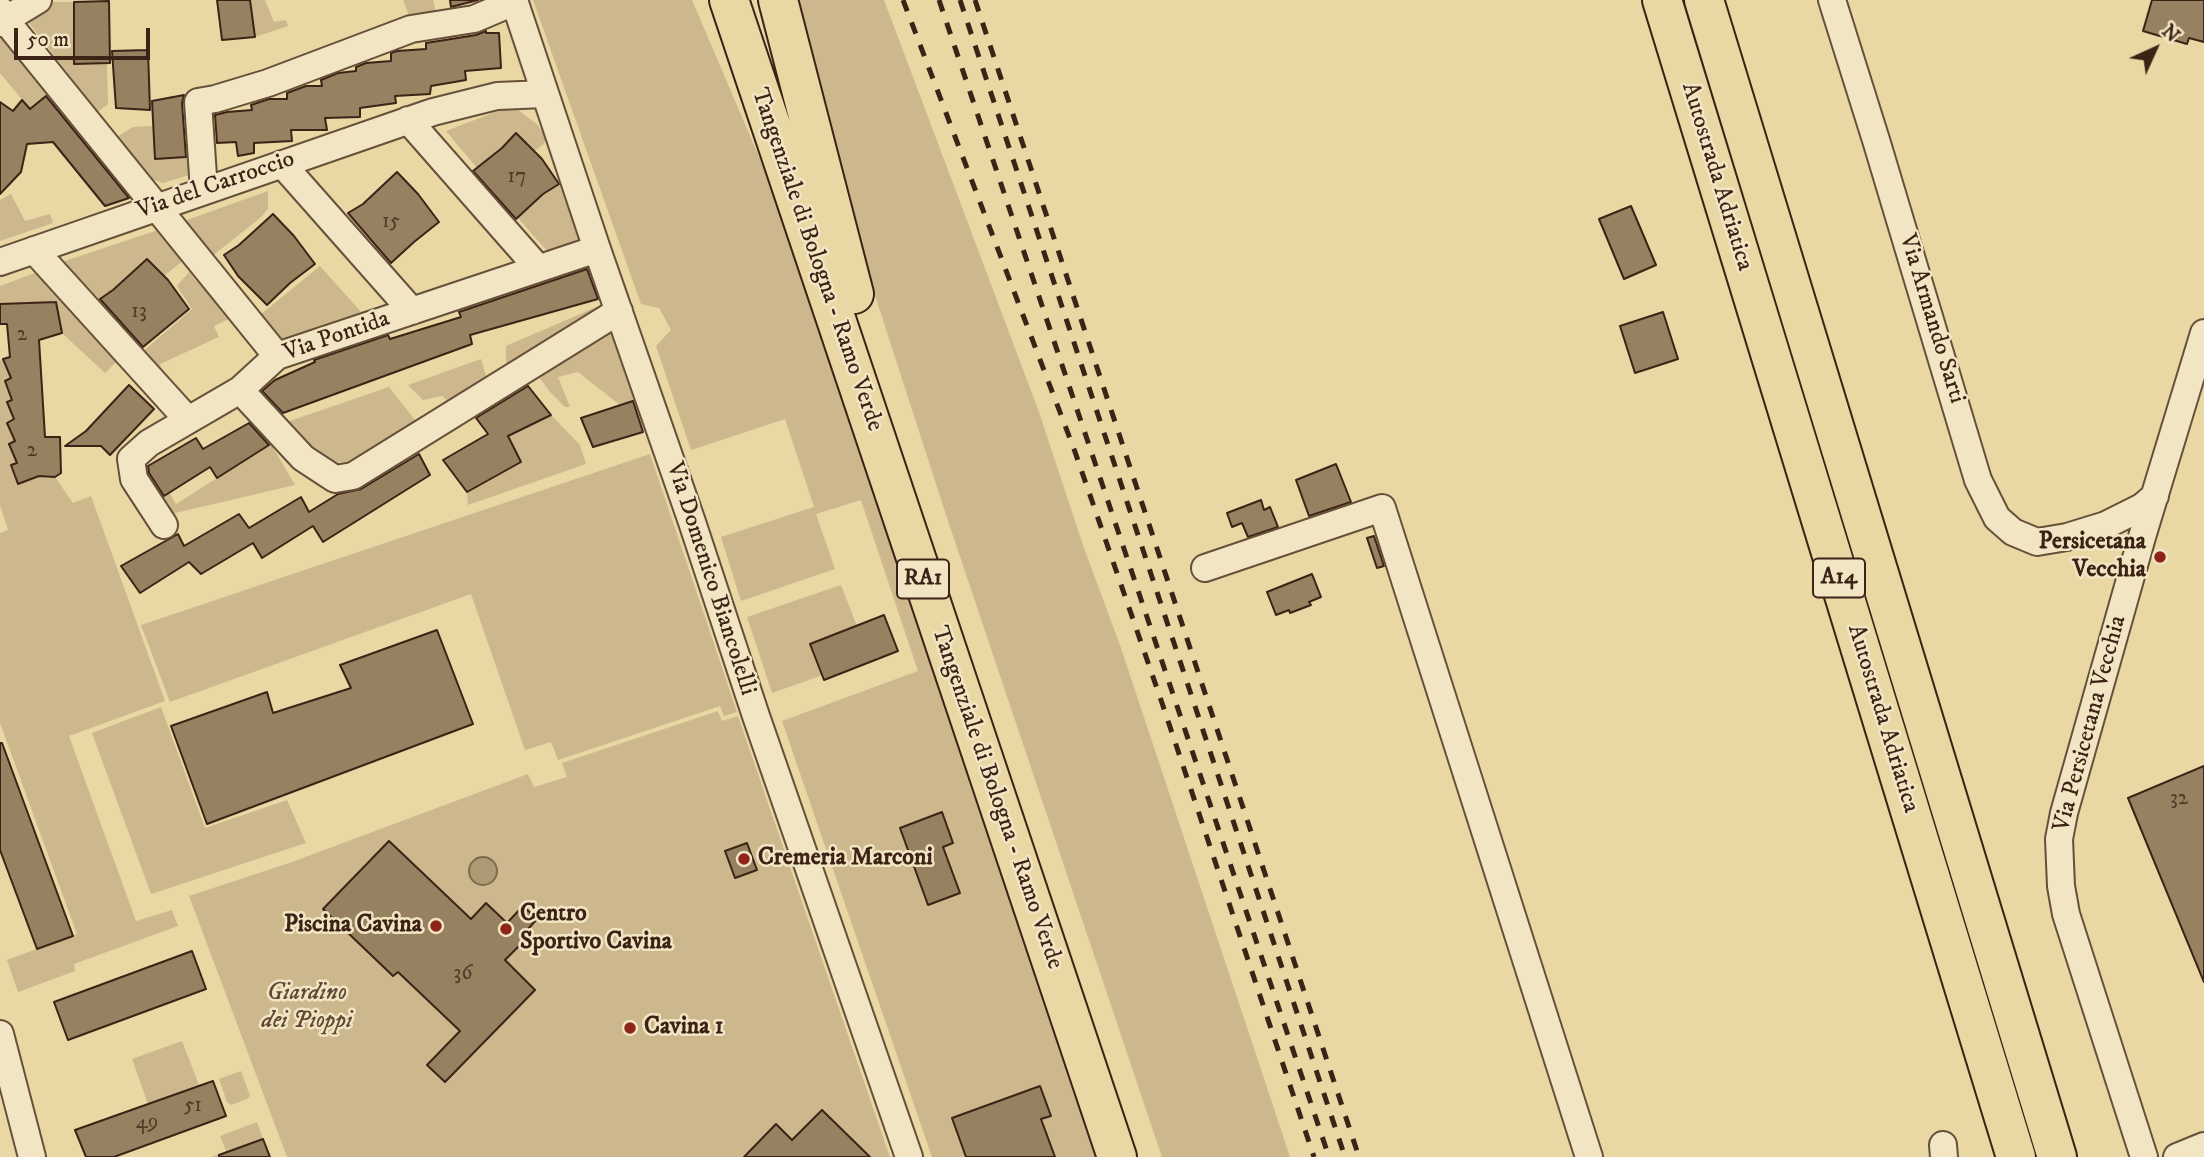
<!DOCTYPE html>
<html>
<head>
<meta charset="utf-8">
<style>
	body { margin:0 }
	#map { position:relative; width:2204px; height:1157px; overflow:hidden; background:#e9d7a4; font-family:"IM FELL DW Pica",serif }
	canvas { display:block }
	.north { position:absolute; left:2120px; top:14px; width:70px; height:70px; -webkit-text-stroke:5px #f1e5c4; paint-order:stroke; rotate:45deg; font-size:19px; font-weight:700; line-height:28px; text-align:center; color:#3c2316 }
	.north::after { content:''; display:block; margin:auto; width:24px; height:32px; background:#3c2316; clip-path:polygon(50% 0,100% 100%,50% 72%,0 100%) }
	.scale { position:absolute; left:14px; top:28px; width:136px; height:32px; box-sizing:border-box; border:4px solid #3c2316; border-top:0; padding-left:9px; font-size:21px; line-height:24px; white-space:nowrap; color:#3c2316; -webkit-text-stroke:5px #f1e5c4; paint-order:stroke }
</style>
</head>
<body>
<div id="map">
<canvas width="2204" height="1157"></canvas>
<div class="north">N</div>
<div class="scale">50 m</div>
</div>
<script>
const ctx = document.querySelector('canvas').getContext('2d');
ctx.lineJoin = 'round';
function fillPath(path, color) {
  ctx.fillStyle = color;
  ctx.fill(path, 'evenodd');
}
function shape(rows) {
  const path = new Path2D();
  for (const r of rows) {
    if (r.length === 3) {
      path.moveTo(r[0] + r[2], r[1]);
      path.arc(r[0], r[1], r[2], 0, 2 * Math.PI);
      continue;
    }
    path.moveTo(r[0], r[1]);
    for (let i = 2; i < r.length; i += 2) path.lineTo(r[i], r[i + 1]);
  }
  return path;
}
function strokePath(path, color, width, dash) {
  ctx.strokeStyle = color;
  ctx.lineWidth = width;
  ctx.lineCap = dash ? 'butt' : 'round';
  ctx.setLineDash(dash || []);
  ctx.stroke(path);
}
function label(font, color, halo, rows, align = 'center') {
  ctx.font = font + ' "IM FELL DW Pica",serif';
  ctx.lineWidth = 5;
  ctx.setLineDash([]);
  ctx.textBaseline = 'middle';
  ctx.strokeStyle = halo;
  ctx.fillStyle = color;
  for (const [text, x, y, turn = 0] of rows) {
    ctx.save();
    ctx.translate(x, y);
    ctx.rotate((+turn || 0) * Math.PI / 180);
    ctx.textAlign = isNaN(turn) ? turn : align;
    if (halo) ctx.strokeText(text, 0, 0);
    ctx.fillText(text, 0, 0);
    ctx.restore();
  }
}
fillPath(shape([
	[250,0,265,0,274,22,286,20,288,26,255,37],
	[403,0,433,0,437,16,412,23],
	[533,0,692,0,765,171,790,242,1097,1157,932,1157,782,721,918,671,861,500,816,514,835,569,741,601,721,537,814,507,785,419,691,450,656,346,671,330,659,308,641,304],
	[787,0,884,0,1039,412,1084,548,1121,648,1290,1157,1162,1157,948,521,829,153],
	[51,2,74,2,74,64,107,63,108,104,98,112,25,18],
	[7,34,53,90,30,109,0,73,0,39],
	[511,106,514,107,538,125,546,138,544,144,534,151,516,133,502,148,477,168,446,131],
	[153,126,155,159,190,157,189,175,163,183,152,179,118,136,133,127],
	[559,183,579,240,548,252,517,217,543,194],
	[268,191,268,209,260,218,211,257,184,221],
	[11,194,25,221,50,214,53,223,0,241,0,200],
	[161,229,185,259,164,276,147,259,113,290,98,300,106,311,56,264],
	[320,266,361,312,281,340,260,315],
	[40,271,121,357,105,373,62,333,56,302,0,304,0,286],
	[189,272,197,282,201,278,231,318,214,326,219,337,160,364,165,383,141,353,192,309,177,286],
	[601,305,604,312,506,372,506,346],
	[610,331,634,401,620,405,578,372,558,377,570,407,565,407,551,393,538,376],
	[3,359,11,378,5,381,12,400,7,402,14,419,7,423,15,441,9,444,17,463,11,465,18,484,39,476,55,477,73,503,91,496,165,701,69,736,136,921,172,910,178,926,74,964,75,971,18,992,7,960,77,934,0,723,0,533,8,530,0,505,0,361],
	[481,359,488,383,453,405,442,396,423,400,408,385],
	[389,387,419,425,353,463,336,462,311,449,287,422],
	[551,415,580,445,586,464,468,505,467,492,521,463,508,436],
	[271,444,295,485,171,514,159,499,169,492,176,504],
	[650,454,737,712,724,716,720,706,558,760,551,742,525,750,471,594,170,702,141,625],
	[841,585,857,626,811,644,823,675,772,693,747,617],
	[161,707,205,828,287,800,306,843,151,894,92,733],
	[718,711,722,721,738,716,890,1157,287,1157,189,896,292,862,528,774,534,787,567,777,562,763],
	[182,1041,199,1085,148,1104,132,1059],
	[241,1071,250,1096,247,1099,231,1105,227,1102,219,1079],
	[257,1122,263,1139,229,1157,211,1157,226,1151,220,1136]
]), '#ccb88c');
const water = shape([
	[483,871,14]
]);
fillPath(water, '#ae9a74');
strokePath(water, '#806a4e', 2);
const building = shape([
	[217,0,250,0,255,37,222,40,217,0],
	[450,0,478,0,451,7,450,0],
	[2152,0,2204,0,2204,42,2189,38,2187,44,2143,31,2152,0],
	[109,1,110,63,74,64,74,2,109,1],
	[486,31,486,33,499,33,501,68,465,71,466,80,431,86,430,94,395,96,396,103,360,108,360,117,325,118,327,130,291,130,292,141,254,143,254,153,238,156,236,142,217,143,215,115,227,112,252,110,251,105,269,99,287,99,287,93,306,86,322,86,321,80,338,73,356,71,356,67,366,63,391,61,391,53,397,51,426,49,426,43,476,35,486,31],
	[148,50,150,110,116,108,112,51,148,50],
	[184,95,182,103,186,157,155,159,152,101,184,95],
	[46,96,129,198,105,206,53,142,27,144,21,172,0,194,0,102,13,111,22,100,30,109,46,96],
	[516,133,542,159,559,184,543,194,516,219,473,171,502,148,516,133],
	[397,172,418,194,439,222,414,242,391,263,348,213,363,204,397,172],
	[1631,206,1656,265,1624,279,1599,219,1631,206],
	[273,214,294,236,315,264,290,283,267,305,238,276,224,255,239,245,273,214],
	[147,259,168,280,189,309,143,347,100,299,113,290,147,259],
	[587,269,598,299,470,335,472,344,283,413,262,391,275,380,315,362,314,360,388,335,390,339,461,317,459,312,587,269],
	[56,302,62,333,39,340,45,437,60,437,61,473,55,477,39,476,18,484,11,465,17,463,9,444,15,441,7,423,14,419,7,402,12,400,5,381,11,378,3,359,10,357,7,324,0,324,0,304,56,302],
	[1663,312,1678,359,1635,373,1620,326,1663,312],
	[129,385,154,409,110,455,101,446,65,446,86,431,129,385],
	[528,386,551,415,508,436,521,462,467,492,443,460,488,434,476,418,528,386],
	[633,401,643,432,593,447,581,418,633,401],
	[249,423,269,445,217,478,210,467,164,496,149,473,148,466,196,438,203,449,249,423],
	[419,454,430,475,323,542,313,526,262,558,253,543,201,574,189,562,140,593,121,566,178,534,184,546,239,514,249,528,301,497,309,512,338,494,361,489,419,454],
	[1336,464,1351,502,1309,516,1296,480,1336,464],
	[1261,500,1264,510,1270,507,1278,527,1248,537,1242,523,1232,527,1227,513,1261,500],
	[1374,536,1384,566,1377,568,1367,538,1374,536],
	[1312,574,1321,597,1309,602,1311,605,1290,613,1289,610,1276,615,1267,592,1312,574],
	[884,615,898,651,824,680,810,644,884,615],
	[437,630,473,724,207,824,171,726,267,692,273,713,351,688,340,665,437,630],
	[0,743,2,743,73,936,37,949,0,850,0,743],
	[2204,766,2204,982,2128,798,2204,766],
	[942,812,953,843,943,847,960,893,928,905,900,828,942,812],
	[389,841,471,919,486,903,507,923,523,906,537,919,522,936,526,939,505,960,535,990,445,1082,427,1065,460,1031,398,972,393,976,323,909,389,841],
	[747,843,757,870,735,878,725,851,747,843],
	[192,951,206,989,68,1040,54,1002,192,951],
	[213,1081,226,1116,114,1157,86,1157,75,1130,213,1081],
	[1040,1086,1051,1116,1041,1119,1055,1157,966,1157,952,1118,1040,1086],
	[822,1110,870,1157,744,1157,776,1124,792,1140,822,1110],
	[263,1139,270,1157,219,1157,219,1155,263,1139]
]);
fillPath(building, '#968160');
strokePath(building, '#3c2316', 2);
const minor = shape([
	[514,0,597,249,692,522,756,716,909,1157],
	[1832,0,1876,140,1978,480,1997,518,2013,532,2037,542,2067,537,2106,525,2142,507,2155,496],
	[0,10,6,21,277,356],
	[0,23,38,0],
	[408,120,538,268],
	[282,164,412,311],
	[204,191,198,102,215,99,268,83,411,29,474,19,514,2],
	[34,250,188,420],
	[0,262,433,112,497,96,545,94],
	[240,390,303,458,335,479,353,476,619,311],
	[164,525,134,479,131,459,149,443,240,390,277,356,597,249],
	[1205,568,1382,508,1589,1157],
	[0,1034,32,1157],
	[1943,1145,1944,1157],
	[2144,1157,2066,914,2061,886,2059,839,2064,813,2142,537,2204,333],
	[2177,1157,2204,1146]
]);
const highway = shape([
	[729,0,1117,1157],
	[778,0,854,294],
	[1662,0,2016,1157],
	[1704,0,2057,1157]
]);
strokePath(minor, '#67503a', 30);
strokePath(highway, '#3c2316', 42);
strokePath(minor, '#f1e5c4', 26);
strokePath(highway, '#e9d7a4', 38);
strokePath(shape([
	[903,0,1074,449,1161,700,1314,1157],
	[939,0,1329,1157],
	[960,0,1345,1157],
	[975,0,1359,1157]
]), '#3c2316', 5, [12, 12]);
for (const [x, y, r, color] of [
	[2160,557,7,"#8f2418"],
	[744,859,7,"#8f2418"],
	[436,926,7,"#8f2418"],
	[506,929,7,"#8f2418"],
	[630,1028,7,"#8f2418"]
]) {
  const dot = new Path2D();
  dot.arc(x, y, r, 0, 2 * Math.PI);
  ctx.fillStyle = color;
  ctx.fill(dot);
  strokePath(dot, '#f1e5c4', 2.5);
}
label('21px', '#523a28', null, [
	["17",517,178],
	["15",391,223],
	["13",139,313],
	["2",22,336],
	["2",32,452],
	["32",2179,800],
	["36",463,975],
	["51",193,1107],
	["49",147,1124]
]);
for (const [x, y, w] of [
	[1839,578,52],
	[923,579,52]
]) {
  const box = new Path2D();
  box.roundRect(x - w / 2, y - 19.5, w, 39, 5);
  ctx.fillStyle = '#f1e5c4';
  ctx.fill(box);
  strokePath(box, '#3c2316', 2);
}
label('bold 23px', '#3c2316', null, [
	["A14",1839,578],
	["RA1",923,579]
]);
label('24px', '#3c2316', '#f1e5c4', [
	["Autostrada Adriatica",1716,177,73],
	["Via del Carroccio",216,186,-19],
	["Tangenziale di Bologna - Ramo Verde",816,260,71],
	["Via Armando Sarti",1931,319,73],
	["Via Pontida",337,337,-19],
	["Via Domenico Biancolelli",710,579,72],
	["Autostrada Adriatica",1882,719,73],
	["Via Persicetana Vecchia",2091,724,-75],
	["Tangenziale di Bologna - Ramo Verde",996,798,71]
]);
label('bold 24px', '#3c2316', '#f1e5c4', [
	["Persicetana",2146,543,"right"],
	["Vecchia",2146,571,"right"],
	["Cremeria Marconi",758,859],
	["Centro",520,915],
	["Sportivo Cavina",520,943],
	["Piscina Cavina",422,926,"right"],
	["Cavina 1",644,1028]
], 'left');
label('italic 24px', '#604834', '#f1e5c4', [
	["Giardino",307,994],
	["dei Pioppi",307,1022]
]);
</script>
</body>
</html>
